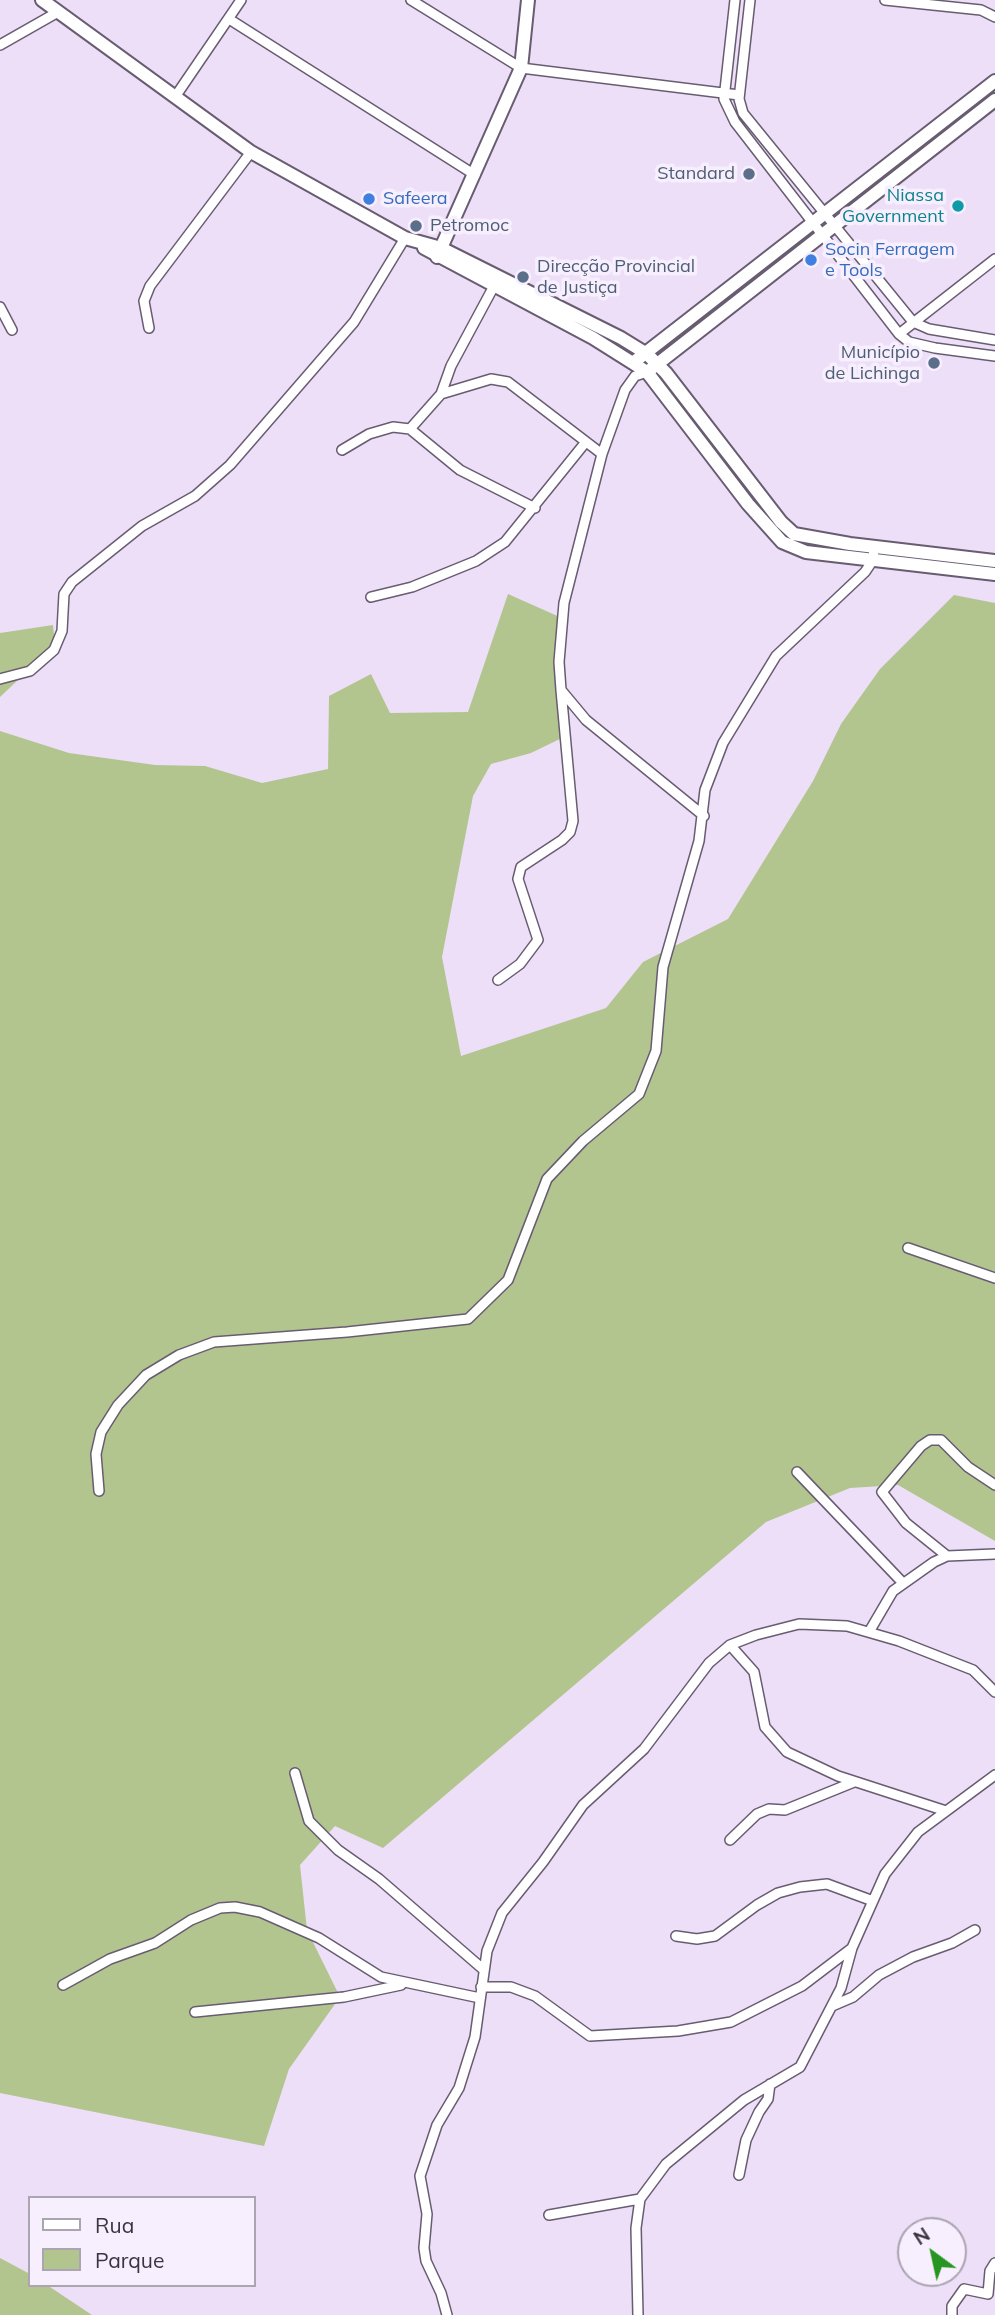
<!DOCTYPE html>
<html>
<head>
<meta charset="utf-8">
<style>
	body { margin:0 }
	#map { position:relative; width:995px; height:2315px; overflow:hidden; background:#eddff8; font-family:Mulish,sans-serif }
	canvas { display:block }
	.legend { position:absolute; left:28px; top:2196px; width:228px; height:91px; box-sizing:border-box; background:#f7effe; border:2px solid #aba4b1; margin:0; padding:9px 12px; list-style:none; font-size:21px; color:#39343d }
	.legend li { display:flex; align-items:center; gap:14px; height:35px }
	.legend b { width:35px; border:2px solid #aba4b1 }
	.north { position:absolute; left:897px; top:2217px; width:70px; height:70px; box-sizing:border-box; background:#f7effe; border:2px solid #aba4b1; border-radius:50%; rotate:327deg; font-size:19px; font-weight:700; line-height:28px; text-align:center; color:#39343d }
	.north::after { content:''; display:block; margin:auto; width:24px; height:32px; background:#269521; clip-path:polygon(50% 0,100% 100%,50% 72%,0 100%) }
</style>
</head>
<body>
<div id="map">
<canvas width="995" height="2315"></canvas>
<ul class="legend">
<li><b style="height:9px;background:#fff"></b>Rua</li>
<li><b style="height:19px;background:#b3c58f"></b>Parque</li>
</ul>
<div class="north">N</div>
</div>
<script>
const ctx = document.querySelector('canvas').getContext('2d');
ctx.lineJoin = 'round';
function fillPath(path, color) {
  ctx.fillStyle = color;
  ctx.fill(path, 'evenodd');
}
function shape(rows) {
  const path = new Path2D();
  for (const r of rows) {
    path.moveTo(r[0], r[1]);
    for (let i = 2; i < r.length; i += 2) path.lineTo(r[i], r[i + 1]);
  }
  return path;
}
function strokePath(path, color, width, dash) {
  ctx.strokeStyle = color;
  ctx.lineWidth = width;
  ctx.lineCap = dash ? 'butt' : 'round';
  ctx.setLineDash(dash || []);
  ctx.stroke(path);
}
function label(font, color, halo, rows, align = 'center') {
  ctx.font = font + ' Mulish,sans-serif';
  ctx.lineWidth = 7;
  ctx.setLineDash([]);
  ctx.textBaseline = 'middle';
  ctx.strokeStyle = halo;
  ctx.fillStyle = color;
  for (const [text, x, y, turn = 0] of rows) {
    ctx.save();
    ctx.translate(x, y);
    ctx.rotate((+turn || 0) * Math.PI / 180);
    ctx.textAlign = isNaN(turn) ? turn : align;
    if (halo) ctx.strokeText(text, 0, 0);
    ctx.fillText(text, 0, 0);
    ctx.restore();
  }
}
fillPath(shape([
	[508,594,562,618,566,736,531,753,491,764,473,796,442,957,461,1056,606,1008,643,962,728,919,813,781,841,724,880,669,954,595,995,603,995,1541,898,1485,850,1488,766,1522,383,1848,335,1826,300,1865,307,1930,340,1997,289,2069,264,2146,0,2093,0,731,69,753,155,765,205,766,262,783,328,769,329,696,371,674,390,713,468,712],
	[53,625,55,645,0,697,0,633],
	[0,2258,30,2274,30,2285,47,2285,92,2315,0,2315]
]), '#b3c58f');
const minor = shape([
	[411,0,521,68,739,95],
	[735,0,724,99,735,122,899,334,909,342,935,348,995,356],
	[750,0,739,99,743,113,913,322,929,329,995,340],
	[885,0,981,10,995,17],
	[229,19,475,175],
	[0,45,58,12],
	[175,97,241,0],
	[0,307,12,330],
	[149,328,144,301,150,286,251,152],
	[899,334,995,259],
	[647,372,635,376,625,390,602,454,564,603,559,662,561,690,586,720,704,816],
	[441,394,491,379,508,382,602,454],
	[410,429,441,394,451,366,494,286],
	[342,450,369,434,393,427,410,429,460,470,535,508],
	[371,597,412,587,476,561,505,542,585,443],
	[0,679,30,671,54,650,62,631,64,594,72,582,142,526,195,496,230,465,354,322,405,238],
	[498,980,520,964,538,940,518,879,521,867,562,840,570,832,573,821,561,690],
	[908,1248,995,1278],
	[797,1472,902,1582],
	[99,1491,96,1454,101,1432,118,1405,146,1375,179,1355,214,1342,347,1332,468,1319,508,1280,547,1179,583,1141,639,1094,656,1051,663,967,699,841,705,790,723,743,776,656,865,572,873,560,874,547],
	[947,1556,906,1523,882,1492,921,1446,930,1440,941,1440,968,1467,995,1485],
	[869,1632,893,1591,934,1562,947,1556,995,1554],
	[730,1645,754,1672,765,1727,787,1752,838,1776,946,1811],
	[295,1773,309,1821,338,1850,379,1879,484,1970],
	[730,1840,757,1814,769,1809,785,1810,854,1782],
	[676,1936,697,1939,715,1936,757,1905,778,1893,800,1887,827,1884,873,1901],
	[63,1985,110,1959,155,1943,191,1920,220,1908,235,1907,260,1912,319,1938,381,1977,480,1998],
	[481,1987,511,1987,535,1996,590,2036,678,2031,731,2022,802,1986,852,1948],
	[832,2006,853,1997,879,1975,913,1957,952,1943,975,1930],
	[195,2012,344,1997,401,1985],
	[739,2175,746,2140,759,2112,768,2099,770,2084],
	[549,2215,640,2199],
	[447,2315,441,2293,426,2261,424,2248,427,2214,420,2176,437,2125,459,2088,475,2037,487,1951,502,1913,543,1862,583,1805,644,1749,709,1663,730,1645,756,1635,799,1624,847,1626,899,1641,973,1670,995,1692],
	[638,2315,636,2228,640,2199,666,2164,744,2100,800,2067,841,1988,852,1948,885,1874,918,1832,995,1775],
	[952,2315,952,2306,964,2289,988,2294,990,2271,995,2263]
]);
const tertiary = shape([
	[437,257,521,68,528,0],
	[634,362,995,81],
	[651,369,995,100]
]);
const secondary = shape([
	[42,0,251,152,405,238,441,248,621,338,647,354,666,373,781,522,794,534,850,544,995,561],
	[424,248,593,338,647,372,748,504,782,542,806,552,995,574]
]);
strokePath(minor, '#685c71', 12);
strokePath(tertiary, '#685c71', 16);
strokePath(secondary, '#685c71', 16);
strokePath(minor, '#fff', 9);
strokePath(tertiary, '#fff', 12);
strokePath(secondary, '#fff', 12);
for (const [x, y, r, color] of [
	[749,174,7,"#5c6f8a"],
	[369,199,7,"#3f7fe0"],
	[958,206,7,"#0f9aa8"],
	[416,226,7,"#5c6f8a"],
	[811,260,7,"#3f7fe0"],
	[523,277,7,"#5c6f8a"],
	[934,363,7,"#5c6f8a"]
]) {
  const dot = new Path2D();
  dot.arc(x, y, r, 0, 2 * Math.PI);
  ctx.fillStyle = color;
  ctx.fill(dot);
  strokePath(dot, '#f7effe', 2.5);
}
label('18px', '#4e5e75', '#f7effe', [
	["Standard",735,174],
	["Petromoc",430,226,"left"],
	["Direcção Provincial",537,267,"left"],
	["de Justiça",537,288,"left"],
	["Município",920,353],
	["de Lichinga",920,374]
], 'right');
label('18px', '#0d838f', '#f7effe', [
	["Niassa",944,196],
	["Government",944,217]
], 'right');
label('18px', '#366cbe', '#f7effe', [
	["Safeera",383,199],
	["Socin Ferragem",825,250],
	["e Tools",825,271]
], 'left');
</script>
</body>
</html>
